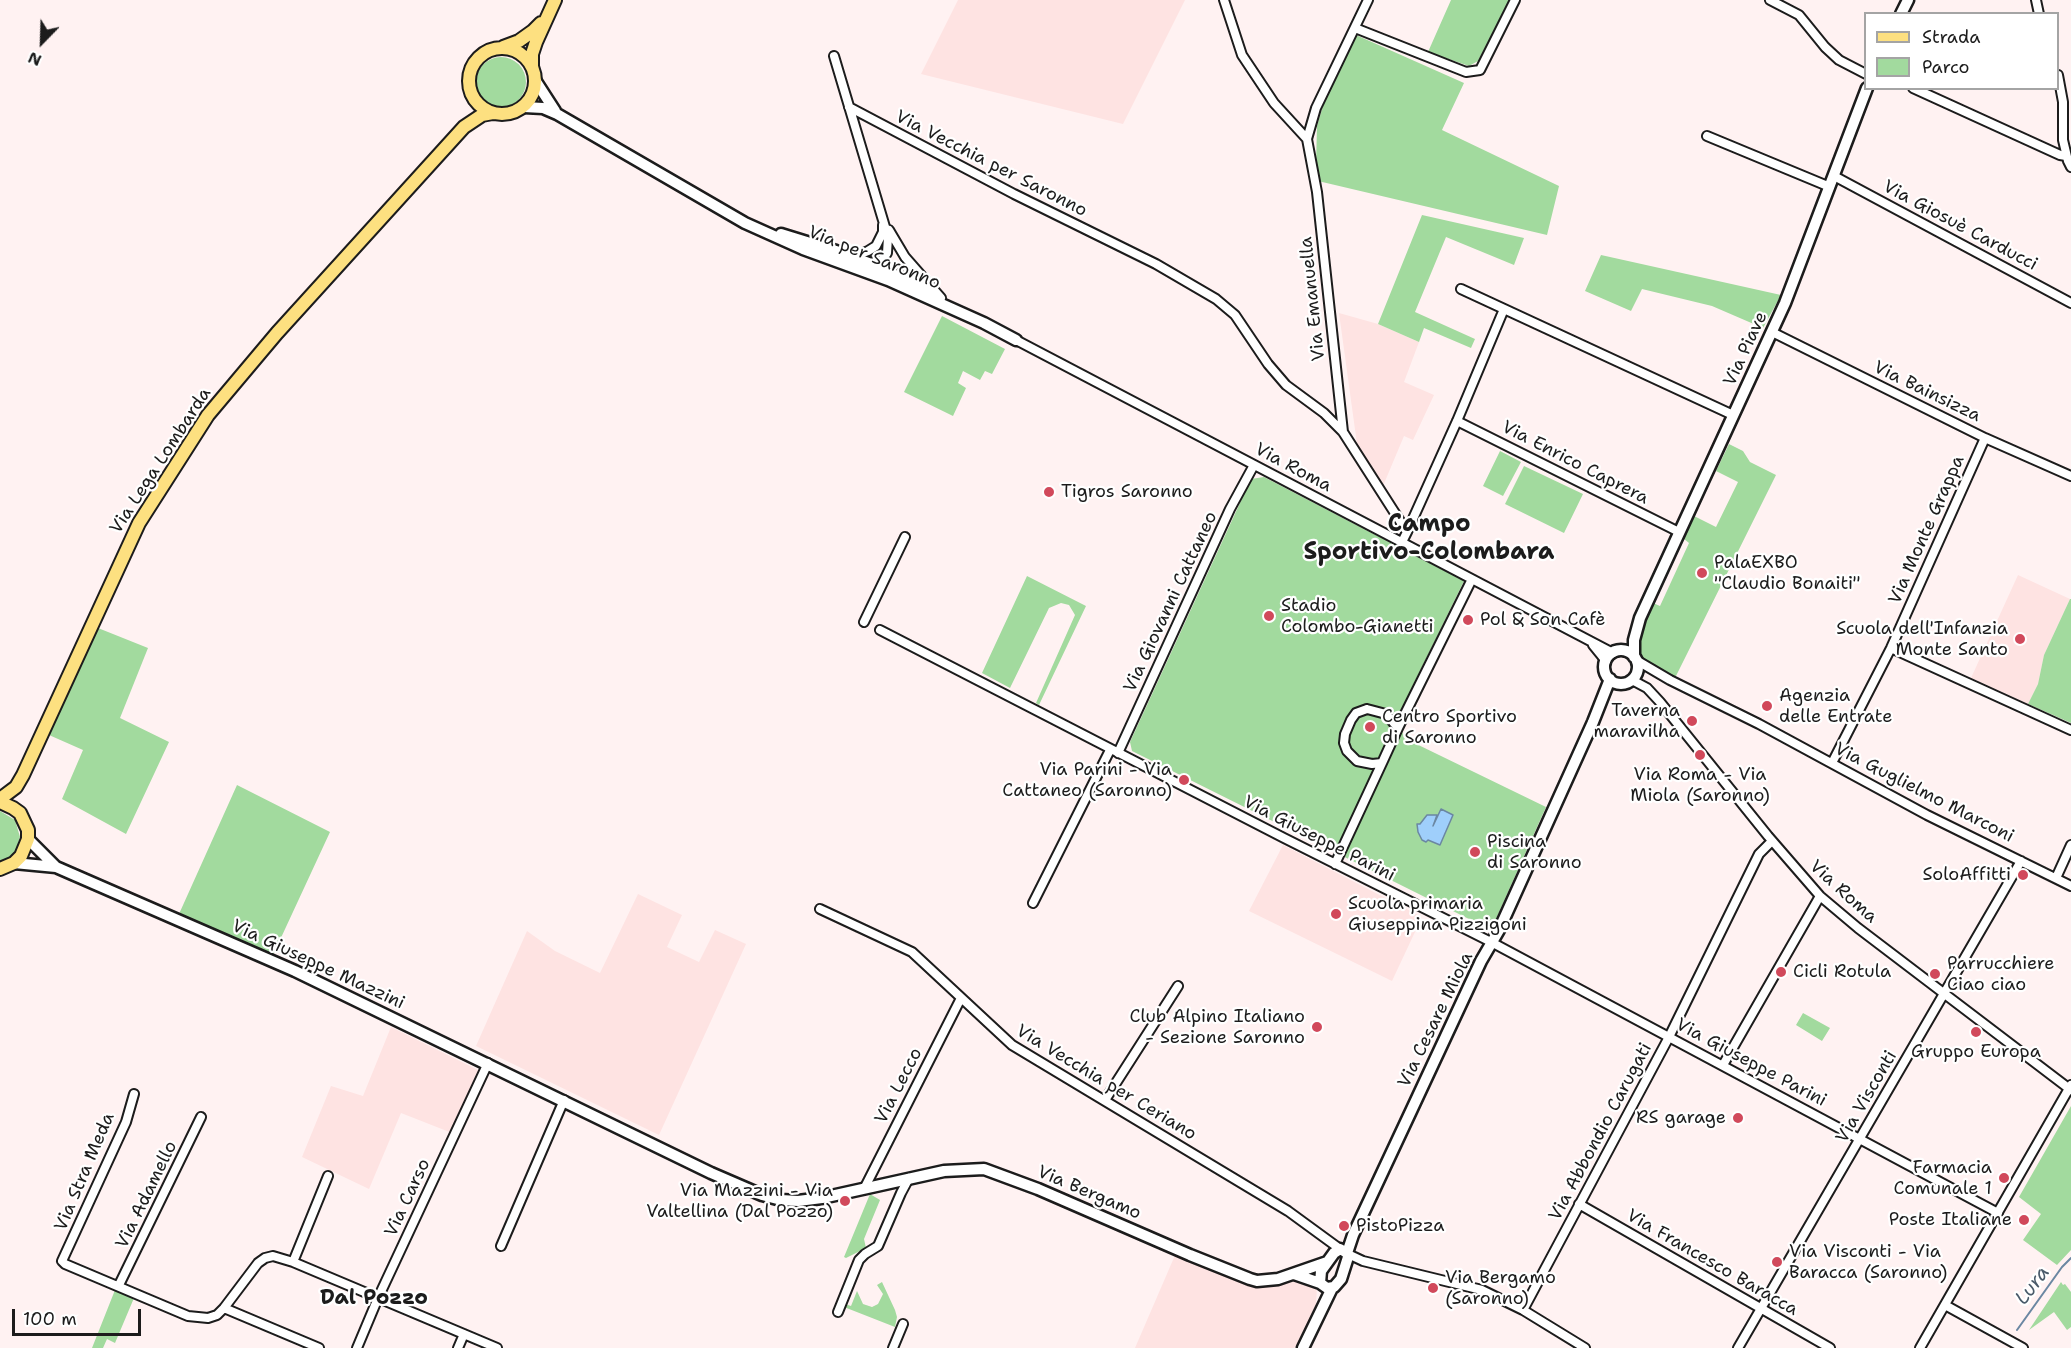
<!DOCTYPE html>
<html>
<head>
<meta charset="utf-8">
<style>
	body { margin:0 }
	#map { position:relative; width:2071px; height:1348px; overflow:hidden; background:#fff2f2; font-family:"Shantell Sans",sans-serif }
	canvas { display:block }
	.legend { position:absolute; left:1864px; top:12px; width:195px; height:78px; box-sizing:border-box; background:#fff; border:2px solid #a4a4a4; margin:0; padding:8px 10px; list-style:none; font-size:18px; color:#1c1c1c }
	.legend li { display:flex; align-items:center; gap:12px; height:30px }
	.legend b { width:30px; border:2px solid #a4a4a4 }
	.north { position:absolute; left:12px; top:12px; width:60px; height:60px; -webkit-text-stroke:4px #fff; paint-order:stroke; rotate:203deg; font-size:16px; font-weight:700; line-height:24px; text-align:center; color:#1c1c1c }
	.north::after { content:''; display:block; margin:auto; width:21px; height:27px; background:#1c1c1c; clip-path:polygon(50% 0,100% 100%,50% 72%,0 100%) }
	.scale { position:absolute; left:12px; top:1309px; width:129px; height:27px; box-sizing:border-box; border:3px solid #1c1c1c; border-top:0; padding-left:8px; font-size:18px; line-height:21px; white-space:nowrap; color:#1c1c1c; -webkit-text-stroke:4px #fff; paint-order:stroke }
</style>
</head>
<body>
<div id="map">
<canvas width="2071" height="1348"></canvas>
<ul class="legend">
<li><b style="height:8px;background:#fde080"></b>Strada</li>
<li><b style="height:16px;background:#a2da9e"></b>Parco</li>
</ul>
<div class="north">N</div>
<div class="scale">100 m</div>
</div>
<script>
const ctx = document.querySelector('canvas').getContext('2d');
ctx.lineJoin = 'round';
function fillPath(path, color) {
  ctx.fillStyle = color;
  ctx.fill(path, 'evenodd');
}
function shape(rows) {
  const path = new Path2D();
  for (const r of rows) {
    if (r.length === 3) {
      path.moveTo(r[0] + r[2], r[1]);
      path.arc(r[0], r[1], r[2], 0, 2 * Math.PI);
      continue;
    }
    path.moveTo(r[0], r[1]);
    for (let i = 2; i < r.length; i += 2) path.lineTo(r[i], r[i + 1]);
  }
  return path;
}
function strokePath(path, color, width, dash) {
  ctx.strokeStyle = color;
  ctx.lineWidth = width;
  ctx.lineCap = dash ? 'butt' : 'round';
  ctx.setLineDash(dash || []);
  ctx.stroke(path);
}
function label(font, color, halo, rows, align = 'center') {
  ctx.font = font + ' "Shantell Sans",sans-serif';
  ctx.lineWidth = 4.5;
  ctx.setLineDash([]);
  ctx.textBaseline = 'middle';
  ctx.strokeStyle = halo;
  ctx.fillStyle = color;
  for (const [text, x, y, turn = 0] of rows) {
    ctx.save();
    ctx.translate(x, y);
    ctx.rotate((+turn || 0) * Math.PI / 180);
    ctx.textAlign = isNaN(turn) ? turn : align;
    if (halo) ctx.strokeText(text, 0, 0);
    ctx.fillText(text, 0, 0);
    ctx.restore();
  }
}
fillPath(shape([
	[958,0,1185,0,1123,124,921,74],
	[1339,313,1378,324,1419,342,1404,382,1434,395,1413,440,1404,436,1383,486,1357,444],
	[2018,575,2070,599,2044,655,2038,684,2028,704,1971,678],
	[1283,845,1422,917,1392,981,1249,911],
	[638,894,682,915,667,947,699,962,715,930,746,944,659,1135,476,1046,527,931,555,951,600,973],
	[391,1027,478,1070,452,1133,401,1113,369,1189,302,1157,331,1086,363,1096],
	[1179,1246,1243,1273,1265,1277,1291,1272,1317,1287,1316,1304,1299,1343,1294,1348,1135,1348]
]), '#fee3e2');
fillPath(shape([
	[1451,0,1509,0,1478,61,1469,66,1428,52],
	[1356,35,1464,83,1442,130,1559,186,1547,235,1318,181,1316,165,1317,126,1325,99],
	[501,82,25],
	[1422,215,1524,238,1514,265,1446,237,1415,312,1475,339,1471,348,1424,328,1419,342,1378,324],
	[1601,255,1781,295,1763,328,1712,306,1642,289,1631,311,1585,291],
	[942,316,1005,349,992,374,985,371,980,380,963,371,958,383,966,388,953,416,904,392],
	[1729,444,1743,451,1750,462,1776,475,1675,678,1647,663,1640,654,1638,644,1639,633,1653,603,1660,606,1689,543,1684,539,1694,516,1716,527,1738,482,1716,471],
	[1500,451,1521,462,1503,496,1483,486],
	[1524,466,1583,494,1564,533,1505,504],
	[1264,477,1464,581,1398,716,1404,738,1546,807,1491,930,1132,751,1130,742,1251,479],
	[1027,576,1086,606,1039,705,1036,703,1075,615,1069,605,1061,603,1049,608,1010,688,982,673],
	[2070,599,2071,599,2071,723,2028,704,2038,684,2044,655],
	[98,628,148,648,120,718,169,742,126,834,62,799,83,750,49,735],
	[237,785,330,832,273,955,179,914],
	[0,811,15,820,20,837,15,853,9,859,0,863],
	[1803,1013,1830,1028,1822,1041,1796,1025],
	[2071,1106,2071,1250,2057,1265,2023,1240,2041,1214,2019,1197],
	[870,1194,880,1200,864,1239,866,1248,846,1258,844,1257],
	[882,1282,895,1310,897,1317,895,1327,844,1307,845,1304,851,1306,857,1291,863,1304,872,1307,878,1304,883,1294,877,1285],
	[2061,1282,2063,1285,2065,1284,2071,1292,2071,1327,2067,1330,2054,1312,2029,1330],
	[115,1290,134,1298,115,1343,107,1339,103,1348,92,1348]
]), '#a2da9e');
const water = shape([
	[1441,809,1453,815,1440,845,1428,840,1426,842,1422,840,1418,832,1417,824,1420,824,1427,815,1437,815,1433,826,1441,809]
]);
fillPath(water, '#9fcffb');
strokePath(water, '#6b87a2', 1.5);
strokePath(shape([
	[2017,1330,2062,1267,2071,1258]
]), '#6b87a2', 2);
const street = shape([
	[1224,0,1242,55,1274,103,1307,139],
	[1770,0,1799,15,1825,47,1839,60,1866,74],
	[2036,0,2039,14],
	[1355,28,1466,72,1480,70,1515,0],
	[834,56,888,237,887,253,883,259,871,267],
	[2058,75,2063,102,2063,140,2068,161,2071,167],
	[1913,88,2060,155,2066,156],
	[849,107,1014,194,1156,264,1216,299,1235,315,1268,364,1286,385,1324,413,1343,432,1407,532,1402,542],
	[1707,136,1830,187],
	[1834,176,2071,303],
	[889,230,905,257,941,298],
	[853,257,868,251,876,246,883,232,883,225],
	[1461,289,1733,415],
	[1772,332,1985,438,2071,476],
	[1016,340,1613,653],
	[1457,421,1679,532],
	[1343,432,1317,192,1307,139,1316,108,1368,0],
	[1407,532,1457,421,1504,309],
	[864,622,905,537],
	[880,630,1284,838,1493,943,1998,1213],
	[1593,645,1606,661],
	[1891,648,2071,730],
	[1636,660,1670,680,1759,724,1927,815,2071,886],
	[1632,680,1647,688,1660,702,1768,836,1820,896,1858,928,2071,1090],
	[1367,709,1386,714,1398,728,1382,763,1372,764,1357,761,1347,751,1344,743,1345,734,1351,720,1356,713,1367,709],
	[1398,728,1472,579],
	[1118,753,1230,509,1254,465],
	[1832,763,1891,648,1985,438],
	[1335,864,1382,763],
	[2056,878,2071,845],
	[1033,903,1110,750],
	[820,909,912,952,1012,1045,1288,1211,1340,1249],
	[1723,1065,1820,896],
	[134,1094,126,1122,62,1261,65,1264,188,1316,208,1318,217,1315,224,1308,258,1263,265,1258,273,1256,293,1262,497,1348],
	[1105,1100,1178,986],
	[865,1187,961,998],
	[1579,1204,1830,1348],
	[501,1246,564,1100],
	[1348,1254,1363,1261,1482,1290,1523,1310,1585,1348],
	[293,1262,328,1176],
	[119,1285,201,1117],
	[1945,1305,2023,1348],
	[224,1308,319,1348],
	[1523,1310,1669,1037,1759,854,1772,841],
	[838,1312,859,1260,865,1254,878,1246,901,1193,909,1178],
	[357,1348,378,1298,488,1063],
	[458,1348,464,1334],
	[893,1348,903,1324],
	[1738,1348,2021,861],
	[1920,1348,2071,1085]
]);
const secondary = shape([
	[1901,14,1908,0],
	[535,80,555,111],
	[524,107,543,108,557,114,745,223,803,249,888,280,984,323,1016,340],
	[781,234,836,251,874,265,931,292],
	[1621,667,17],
	[1634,657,1634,640,1640,618,1785,303,1867,88],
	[28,839,56,867],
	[14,863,56,867,295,971,711,1173,762,1195,781,1200,798,1201,822,1198,944,1171,984,1169,1038,1189,1190,1255,1250,1279,1257,1281,1278,1279,1327,1262],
	[1347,1253,1353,1235,1412,1109,1481,961,1499,930,1593,722,1610,679],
	[1294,1274,1320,1283,1327,1288,1334,1287,1341,1279,1348,1257,1347,1253,1340,1249,1334,1253,1321,1271,1320,1283],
	[1303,1348,1332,1288]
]);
const primary = shape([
	[503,47,519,41,533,31,541,23],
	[502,81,33],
	[532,66,532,54,536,42,555,0],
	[0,799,16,787,23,775,139,523,208,415,277,333,464,127,482,115,493,113],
	[0,802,13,808,20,813,28,830,28,839,21,856,14,863,0,869]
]);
strokePath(street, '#1c1c1c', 12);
strokePath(secondary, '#1c1c1c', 15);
strokePath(primary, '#1c1c1c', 16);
strokePath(street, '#fff', 8);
strokePath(secondary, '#fff', 10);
strokePath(primary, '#fde080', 12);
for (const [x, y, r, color] of [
	[1049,492,6,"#d1495b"],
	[1702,573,6,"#d1495b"],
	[1269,616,6,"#d1495b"],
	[1468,620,6,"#d1495b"],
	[2020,639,6,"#d1495b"],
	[1767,706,6,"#d1495b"],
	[1692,721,6,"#d1495b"],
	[1370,727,6,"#d1495b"],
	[1700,755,6,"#d1495b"],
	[1184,780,6,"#d1495b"],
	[1475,852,6,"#d1495b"],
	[2023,875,6,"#d1495b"],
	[1336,914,6,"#d1495b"],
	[1781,972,6,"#d1495b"],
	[1935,974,6,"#d1495b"],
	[1317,1027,6,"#d1495b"],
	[1976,1032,6,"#d1495b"],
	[1738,1118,6,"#d1495b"],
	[2004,1178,6,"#d1495b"],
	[845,1201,6,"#d1495b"],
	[2024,1220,6,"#d1495b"],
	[1344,1226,6,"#d1495b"],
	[1777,1262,6,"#d1495b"],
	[1433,1288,6,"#d1495b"]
]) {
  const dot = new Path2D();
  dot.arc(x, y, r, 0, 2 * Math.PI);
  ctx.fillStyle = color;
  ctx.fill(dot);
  strokePath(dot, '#fff', 2);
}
label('18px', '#1c1c1c', '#fff', [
	["Via Vecchia per Saronno",991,164,27],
	["Via Giosuè Carducci",1960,226,28],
	["Via per Saronno",874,258,22],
	["Via Emanuella",1313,299,-96],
	["Via Piave",1746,349,-65],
	["Via Bainsizza",1927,392,26],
	["Via Lega Lombarda",161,461,-57],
	["Via Enrico Caprera",1575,463,27],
	["Via Roma",1293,468,28],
	["Via Monte Grappa",1927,530,-66],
	["Via Giovanni Cattaneo",1171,602,-65],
	["Via Guglielmo Marconi",1924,793,27],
	["Via Giuseppe Parini",1319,839,27],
	["Via Roma",1843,892,42],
	["Via Giuseppe Mazzini",318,965,25],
	["Via Cesare Miola",1436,1020,-64],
	["Via Giuseppe Parini",1751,1063,28],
	["Via Vecchia per Ceriano",1106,1083,31],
	["Via Lecco",899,1086,-63],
	["Via Visconti",1867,1097,-60],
	["Via Abbondio Carugati",1601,1132,-62],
	["Via Stra Meda",85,1172,-67],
	["Via Bergamo",1089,1193,23],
	["Via Adamello",147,1195,-64],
	["Via Carso",408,1198,-65],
	["Via Francesco Baracca",1712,1263,30]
]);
label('18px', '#1c1c1c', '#fff', [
	["Tigros Saronno",1061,492],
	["PalaEXBO",1714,563],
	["\"Claudio Bonaiti\"",1714,584],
	["Stadio",1281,606],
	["Colombo-Gianetti",1281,627],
	["Pol & Son Cafè",1480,620],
	["Scuola dell'Infanzia",2008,629,"right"],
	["Monte Santo",2008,650,"right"],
	["Agenzia",1779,696],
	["delle Entrate",1779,717],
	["Taverna",1680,711,"right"],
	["maravilha",1680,732,"right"],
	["Centro Sportivo",1382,717],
	["di Saronno",1382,738],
	["Via Parini - Via",1172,770,"right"],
	["Cattaneo (Saronno)",1172,791,"right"],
	["Via Roma - Via",1700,775,"center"],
	["Miola (Saronno)",1700,796,"center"],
	["Piscina",1487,842],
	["di Saronno",1487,863],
	["SoloAffitti",2011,875,"right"],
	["Scuola primaria",1348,904],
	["Giuseppina Pizzigoni",1348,925],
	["Parrucchiere",1947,964],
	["Ciao ciao",1947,985],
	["Cicli Rotula",1793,972],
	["Club Alpino Italiano",1305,1017,"right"],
	["- Sezione Saronno",1305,1038,"right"],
	["Gruppo Europa",1976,1052,"center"],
	["RS garage",1726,1118,"right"],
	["Farmacia",1992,1168,"right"],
	["Comunale 1",1992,1189,"right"],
	["Via Mazzini - Via",833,1191,"right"],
	["Valtellina (Dal Pozzo)",833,1212,"right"],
	["Poste Italiane",2012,1220,"right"],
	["PistoPizza",1356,1226],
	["Via Visconti - Via",1789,1252],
	["Baracca (Saronno)",1789,1273],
	["Via Bergamo",1445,1278],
	["(Saronno)",1445,1299]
], 'left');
label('italic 20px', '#4a5b6a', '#fff', [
	["Lura",2033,1286,-53]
]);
label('bold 21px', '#1c1c1c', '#fff', [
	["Dal Pozzo",374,1299]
]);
label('bold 24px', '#1c1c1c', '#fff', [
	["Campo",1429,525],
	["Sportivo-Colombara",1429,553]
]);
</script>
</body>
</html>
